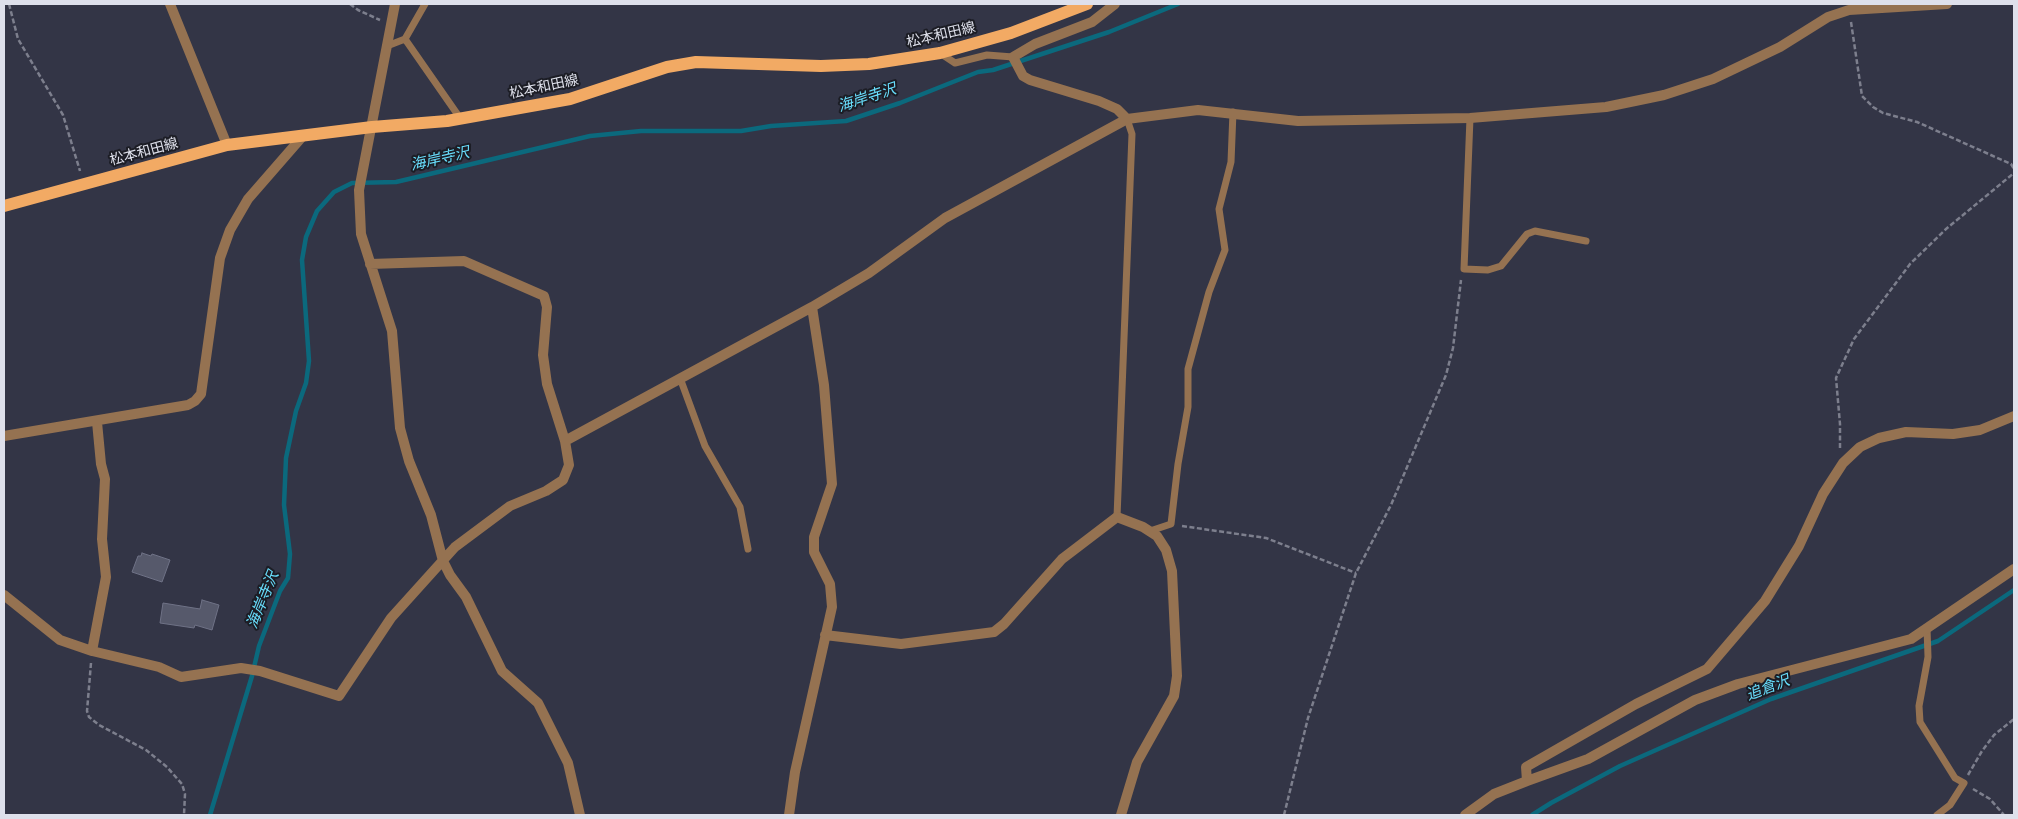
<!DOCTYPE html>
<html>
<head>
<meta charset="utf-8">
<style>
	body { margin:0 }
	#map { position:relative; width:2018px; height:819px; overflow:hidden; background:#333546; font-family:Montserrat,sans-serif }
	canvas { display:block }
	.frame { position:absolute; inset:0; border:5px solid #dee0eb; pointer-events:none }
</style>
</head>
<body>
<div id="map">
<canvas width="2018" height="819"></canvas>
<div class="frame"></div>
</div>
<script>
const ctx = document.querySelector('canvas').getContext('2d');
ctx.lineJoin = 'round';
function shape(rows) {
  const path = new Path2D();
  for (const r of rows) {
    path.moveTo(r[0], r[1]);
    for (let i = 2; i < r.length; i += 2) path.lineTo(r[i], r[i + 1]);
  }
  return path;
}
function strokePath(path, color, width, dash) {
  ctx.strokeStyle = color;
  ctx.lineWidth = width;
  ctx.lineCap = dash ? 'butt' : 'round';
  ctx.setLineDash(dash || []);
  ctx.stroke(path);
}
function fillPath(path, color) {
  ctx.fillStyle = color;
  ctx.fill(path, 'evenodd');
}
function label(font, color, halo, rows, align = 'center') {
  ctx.font = font + ' Montserrat,"Noto Sans JP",sans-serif';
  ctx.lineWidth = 4;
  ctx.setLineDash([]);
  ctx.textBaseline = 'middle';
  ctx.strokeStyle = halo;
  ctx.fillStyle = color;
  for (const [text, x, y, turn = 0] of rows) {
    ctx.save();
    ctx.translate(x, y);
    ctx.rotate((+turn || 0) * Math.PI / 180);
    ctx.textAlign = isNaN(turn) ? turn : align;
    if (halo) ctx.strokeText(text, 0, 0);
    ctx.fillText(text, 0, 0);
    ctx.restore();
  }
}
strokePath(shape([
	[210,815,252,676,259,646,280,591,288,578,290,554,284,505,286,458,296,411,306,383,309,361,302,260,306,237,317,211,334,192,352,183,396,182,590,136,641,131,741,131,771,126,846,121,900,103,978,72,993,70,1109,32,1178,4],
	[1532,815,1551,803,1620,766,1771,699,1938,641,2014,590]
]), '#0b697d', 4.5);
const building = shape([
	[142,553,151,556,152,554,170,560,162,582,132,572,138,556,141,556,142,553],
	[202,600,219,605,212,630,195,625,194,628,160,623,163,603,200,609,202,600]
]);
fillPath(building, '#56596b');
strokePath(building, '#6f7286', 1);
strokePath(shape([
	[9,4,18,39,63,115,80,171],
	[350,4,358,10,380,20],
	[1851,22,1862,96,1873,107,1883,113,1917,122,2011,164,2014,169],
	[1840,448,1840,424,1836,378,1854,339,1910,264,1946,229,2014,173],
	[1182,526,1266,538,1356,573],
	[91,663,87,711,89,717,99,725,146,750,167,767,182,784,185,794,184,815],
	[1968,775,1982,751,1994,735,2014,719],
	[1973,789,1990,799,2004,815],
	[1284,815,1308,718,1356,573,1391,505,1446,375,1453,348,1461,280]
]), '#7d7f8d', 2.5, [5, 2.5]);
strokePath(shape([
	[405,39,460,118],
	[387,46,405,39,425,4],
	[940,53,955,63,987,55,1013,57],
	[1470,118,1464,269,1488,270,1501,266,1527,234,1535,231,1586,241],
	[680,378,705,446,740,507,748,549],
	[1117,517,1132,134,1127,119],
	[1150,531,1171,524,1178,464,1188,407,1188,369,1209,292,1225,250,1219,209,1231,162,1233,112],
	[1927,628,1928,657,1919,706,1920,722,1955,778,1964,783,1950,805,1937,815]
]), '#957251', 7);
strokePath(shape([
	[170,4,227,145],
	[395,4,359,190,361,234,392,331,400,428,409,461,431,515,443,561,450,575,466,597,502,671,538,703,568,763,580,815],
	[1115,4,1092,22,1035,44,1013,57,1023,76,1030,80,1099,101,1117,109,1127,119],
	[4,436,188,405,195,401,201,394,220,258,230,230,248,199,302,137],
	[565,441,812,307,869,273,945,218,1127,119,1198,110,1298,121,1470,118,1606,107,1664,95,1713,79,1780,47,1828,17,1849,10,1947,4],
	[4,595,60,640,92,651,159,667,181,677,241,668,260,671,339,696,391,618,455,547,510,506,546,491,563,480,569,465,565,441,547,384,543,355,547,307,544,296,464,261,370,264],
	[825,635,901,644,994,632,1004,624,1062,559,1117,517,1143,527,1157,536,1166,550,1172,571,1177,676,1174,696,1137,762,1121,815],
	[92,651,106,577,102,539,105,479,101,464,97,422],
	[1527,781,1588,759,1695,700,1738,684,1911,639,2014,569],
	[789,815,795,772,832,607,830,584,814,552,814,537,832,484,824,385,812,307],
	[1465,815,1494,794,1527,781,1526,767,1636,704,1707,669,1765,601,1799,546,1823,494,1843,463,1860,447,1879,438,1906,432,1953,434,1980,430,2014,416]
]), '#957251', 10);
strokePath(shape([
	[4,206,227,145,372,127,447,121,570,99,667,67,696,62,821,66,869,64,940,53,1011,33,1087,4]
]), '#f2aa64', 12);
label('14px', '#dee0eb', '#1c1d25', [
	["松本和田線",941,35,-13],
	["松本和田線",544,87,-12],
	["松本和田線",144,152,-15]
]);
label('italic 15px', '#68ddfb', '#1c1d25', [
	["海岸寺沢",867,98,-18],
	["海岸寺沢",440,159,-13],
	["海岸寺沢",263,600,-68],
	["追倉沢",1768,688,-21]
]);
</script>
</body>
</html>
